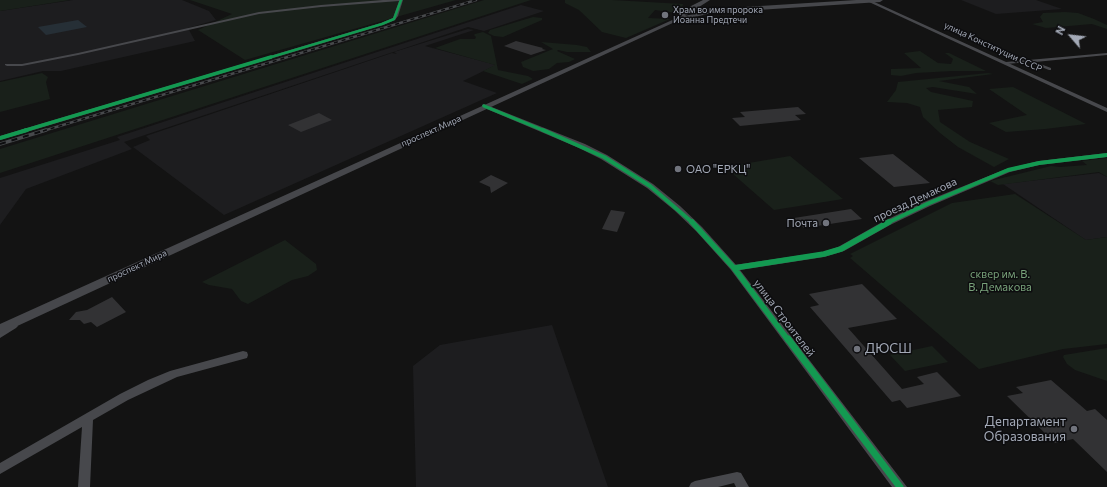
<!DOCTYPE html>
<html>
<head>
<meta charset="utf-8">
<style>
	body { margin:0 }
	#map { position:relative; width:1107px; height:487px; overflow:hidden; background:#131313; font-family:Commissioner,sans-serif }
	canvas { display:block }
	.north { position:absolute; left:1051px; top:16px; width:40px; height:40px; -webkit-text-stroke:3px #0d0d0f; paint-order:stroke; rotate:298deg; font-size:11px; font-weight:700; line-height:16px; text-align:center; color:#a3a9b6 }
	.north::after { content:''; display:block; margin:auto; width:14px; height:18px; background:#a3a9b6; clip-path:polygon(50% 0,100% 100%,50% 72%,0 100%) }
</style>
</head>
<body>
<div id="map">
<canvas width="1107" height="487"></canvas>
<div class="north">N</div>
</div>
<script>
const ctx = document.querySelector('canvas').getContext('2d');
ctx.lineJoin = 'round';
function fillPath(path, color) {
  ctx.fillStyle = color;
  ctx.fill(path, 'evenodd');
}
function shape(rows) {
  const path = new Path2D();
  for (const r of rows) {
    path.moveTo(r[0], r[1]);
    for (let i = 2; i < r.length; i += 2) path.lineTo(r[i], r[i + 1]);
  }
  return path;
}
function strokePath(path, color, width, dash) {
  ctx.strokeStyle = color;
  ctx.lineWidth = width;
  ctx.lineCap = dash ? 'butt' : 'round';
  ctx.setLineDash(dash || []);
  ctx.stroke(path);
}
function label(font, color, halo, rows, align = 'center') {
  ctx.font = font + ' Commissioner,sans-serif';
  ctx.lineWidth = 3;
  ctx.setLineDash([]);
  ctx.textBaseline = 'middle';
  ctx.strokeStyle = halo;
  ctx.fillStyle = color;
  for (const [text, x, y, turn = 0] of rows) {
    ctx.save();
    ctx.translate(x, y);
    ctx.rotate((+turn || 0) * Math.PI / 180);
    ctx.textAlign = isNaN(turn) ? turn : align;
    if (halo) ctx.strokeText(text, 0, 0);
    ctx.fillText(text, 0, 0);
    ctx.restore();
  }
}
fillPath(shape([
	[73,0,182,0,209,11,216,20,188,28,195,41,61,71,43,71,0,81,0,11],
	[961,0,1036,0,1062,9,996,14],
	[521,5,544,11,484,31,468,27,124,142,132,149,26,189,0,225,0,178,120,140,117,137],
	[468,29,474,30,425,46,496,65,463,81,497,93,224,215,133,147,150,140,146,136,392,53,397,54,394,52],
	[1099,173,1107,177,1107,237,1086,240,1003,184],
	[552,325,608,487,416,487,413,366,440,345]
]), '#1d1d1f');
fillPath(shape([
	[0,0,70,0,0,11],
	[190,0,456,0,245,60,198,30,232,14],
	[484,0,531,0,0,173,0,149],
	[565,0,612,0,683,4,682,8,676,13,655,10,648,18,670,19,626,38,602,32,579,10,565,3],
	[1065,12,1078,13,1094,19,1107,25,1107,29,1092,24,1046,28,1032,24,1043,22,1040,17,1043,13],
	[533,17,542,18,542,20,503,37,494,36,488,33,490,30],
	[483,32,491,36,498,70,528,76,533,79,522,84,483,71,495,65,435,48,460,39,475,39,476,37,474,35,475,34],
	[541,42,577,45,587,47,591,52,567,52,558,50,557,51,575,59,569,62,557,63,549,69,533,71,523,67,521,62,553,49],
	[920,51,938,63,951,64,953,59,945,53,949,53,986,71,952,71,916,73,901,76,891,75,891,69,921,68,904,53],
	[42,73,48,77,46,82,50,99,0,112,0,82],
	[988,73,993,74,939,81,969,87,977,94,933,87,926,88,931,92,973,101,972,107,938,110,940,122,970,142,1009,159,994,167,958,147,940,133,923,117,920,107,907,103,887,102,896,90,898,82],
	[1013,87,1086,124,1045,129,1006,132,989,123,1027,115,989,89],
	[790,156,843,199,774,210,725,167],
	[1107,158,1107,177,1099,172,998,185,990,181,1051,166,1060,167,1087,165,1082,161],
	[1015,194,1086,240,1107,237,1107,344,1063,349,979,369,850,258,853,256,850,254,952,203],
	[285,240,316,264,317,270,308,276,292,280,248,304,241,301,232,289,209,285,202,282],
	[932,346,948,362,905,371,890,355],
	[1107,348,1107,381,1075,370,1067,364,1063,357,1064,355]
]), '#19201a');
fillPath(shape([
	[78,20,87,27,46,35,38,27]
]), '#262f36');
fillPath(shape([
	[516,41,543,48,542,49,546,50,531,55,504,46],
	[798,107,806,114,795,115,801,120,740,126,732,118,745,117,740,112],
	[319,113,332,120,301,132,288,125],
	[893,154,930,183,894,187,859,158],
	[491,175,508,183,491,193,490,187,479,182],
	[851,209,862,219,804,228,794,218],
	[611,210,625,212,617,232,602,229],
	[862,284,897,319,848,328,902,389,924,384,917,377,937,372,961,396,907,408,900,400,892,402,810,307,819,305,809,294],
	[112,297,126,312,97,327,91,322,84,324,80,320,69,320,76,312,87,310],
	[1051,380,1087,411,1095,409,1107,420,1107,472,1073,439,1055,443,1007,396,1023,393,1016,387]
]), '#323234');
fillPath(shape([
	[383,0,403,0,398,16,395,20,383,25,0,140,0,136,381,23,393,18,399,1,321,7,259,14,78,55,22,66,7,66,5,65,5,64,22,64,78,53,259,12,321,5,383,0],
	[1107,53,1107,55,1035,62,1051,68,1051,70,1049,70,1029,62,1006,64,1004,63,1006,62,1107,53],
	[1107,153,1107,157,1039,165,1010,172,930,206,890,225,844,251,824,257,734,271,730,268,734,265,823,252,838,247,884,221,924,202,1006,169,1039,161,1107,153],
	[13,323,16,324,18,326,16,328,0,338,0,330,13,323],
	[243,351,247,352,248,355,247,358,177,377,128,400,93,420,90,487,78,487,82,427,0,474,0,463,120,394,148,380,170,371,243,351],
	[737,472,741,473,749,487,736,487,734,483,718,487,689,487,691,483,695,481,737,472]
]), '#47484c');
fillPath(shape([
	[870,0,1107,108,1107,112,869,2,870,0],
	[484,104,585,144,607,155,653,184,680,206,702,227,737,266,907,487,892,487,731,270,696,231,674,210,647,188,601,159,579,148,482,107,482,105,484,104]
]), '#47484c');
fillPath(shape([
	[703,0,710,0,685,16,712,9,856,0,883,0,880,2,712,13,677,21,0,334,0,324,679,17,679,15,691,6,703,0]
]), '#46474b');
const railFar1 = shape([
	[43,131,476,0]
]);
const rail = shape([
	[0,144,46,130]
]);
strokePath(railFar1, '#47494c', 2.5);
strokePath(rail, '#47494c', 3.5);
strokePath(railFar1, '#0d0d0f', 1.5, [4]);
strokePath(rail, '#0d0d0f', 2, [6]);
strokePath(shape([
	[268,58,382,24,394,19,401,0]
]), '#139951', 2.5);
strokePath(shape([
	[484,106,545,131],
	[23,131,271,57]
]), '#139951', 3.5);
strokePath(shape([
	[543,130,604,157,650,186,693,223],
	[0,138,27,130],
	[887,223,927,204,1008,170,1039,163,1107,155]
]), '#139951', 4);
strokePath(shape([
	[692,222,734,268,788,340],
	[734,268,824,254,841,249,889,222]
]), '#139951', 5.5);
strokePath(shape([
	[788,339,900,487]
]), '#139951', 7);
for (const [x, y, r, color] of [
	[665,15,4,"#71747d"],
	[678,169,4,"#71747d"],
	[826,223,4,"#71747d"],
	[857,349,4,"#71747d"],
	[1074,429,4,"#71747d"]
]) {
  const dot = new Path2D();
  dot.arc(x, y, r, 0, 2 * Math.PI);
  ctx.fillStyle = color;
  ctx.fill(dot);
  strokePath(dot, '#0d0d0f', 1.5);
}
label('9px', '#a3a9b6', '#0d0d0f', [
	["Храм во имя пророка",673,10],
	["Иоанна Предтечи",673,20]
], 'left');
label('9px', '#a3a9b6', '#0d0d0f', [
	["улица Конституции СССР",993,47,25],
	["проспект Мира",431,131,-24],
	["проспект Мира",137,266,-25]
]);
label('11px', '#a3a9b6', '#0d0d0f', [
	["ОАО \"ЕРКЦ\"",686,169],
	["Почта",818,223,"right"]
], 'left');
label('11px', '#a3a9b6', '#0d0d0f', [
	["проезд Демакова",915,200,-25],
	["улица Строителей",784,318,53]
]);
label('11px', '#78a27a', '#0d0d0f', [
	["сквер им. В.",1000,274],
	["В. Демакова",1000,287]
]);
label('13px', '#a3a9b6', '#0d0d0f', [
	["ДЮСШ",865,349],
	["Департамент",1066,422,"right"],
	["Образования",1066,437,"right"]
], 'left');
</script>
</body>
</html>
